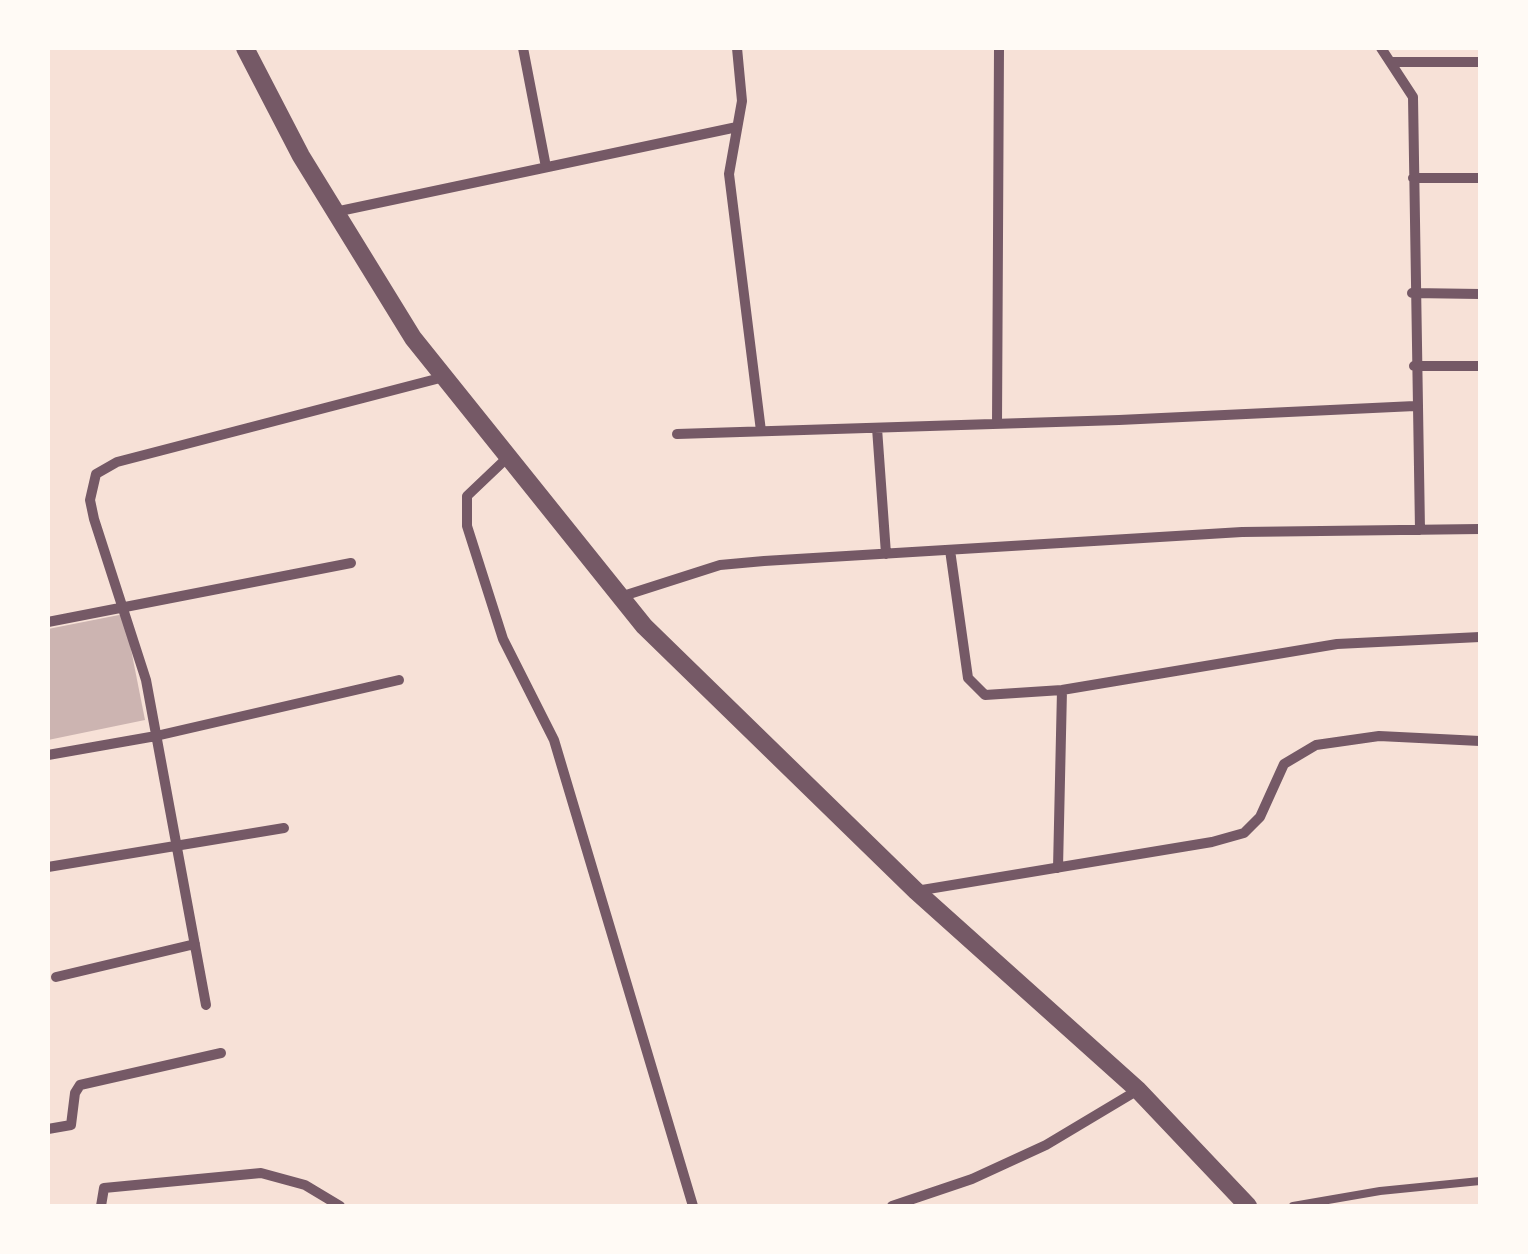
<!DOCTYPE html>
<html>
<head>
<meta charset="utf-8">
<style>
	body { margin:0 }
	#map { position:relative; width:1528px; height:1254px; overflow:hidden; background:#f7e1d7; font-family:"Work Sans",sans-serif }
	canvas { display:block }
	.frame { position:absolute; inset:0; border:50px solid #fffaf5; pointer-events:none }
</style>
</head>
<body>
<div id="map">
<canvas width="1528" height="1254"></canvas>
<div class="frame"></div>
</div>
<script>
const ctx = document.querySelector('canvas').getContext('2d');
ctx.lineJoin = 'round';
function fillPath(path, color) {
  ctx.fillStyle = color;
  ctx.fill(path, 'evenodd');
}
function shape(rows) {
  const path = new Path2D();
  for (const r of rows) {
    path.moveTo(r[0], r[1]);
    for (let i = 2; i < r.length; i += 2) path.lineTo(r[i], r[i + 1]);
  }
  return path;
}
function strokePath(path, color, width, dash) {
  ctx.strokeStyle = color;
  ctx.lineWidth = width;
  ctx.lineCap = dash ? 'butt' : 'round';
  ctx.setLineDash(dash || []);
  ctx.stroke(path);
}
fillPath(shape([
	[124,614,145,720,48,740,48,629]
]), '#ccb4b1');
strokePath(shape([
	[1293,1206,1380,1191,1480,1181]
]), '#755966', 8);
strokePath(shape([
	[523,48,546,167],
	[737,48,742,101,729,174,761,431],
	[1381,48,1413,97,1420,530],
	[1391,62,1480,62],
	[1413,178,1480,178],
	[335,212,737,127],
	[1412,293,1480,294],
	[1414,366,1480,366],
	[997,424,999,48],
	[877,428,886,554],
	[677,434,1119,420,1415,406],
	[508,457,467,496,467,526,503,639,554,740,693,1206],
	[950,550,968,678,985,695,1062,690,1337,644,1480,637],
	[620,597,720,565,764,561,1242,532,1480,529],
	[48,622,351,563],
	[48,755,156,736,399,680],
	[48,867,284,828],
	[1058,868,1062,690],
	[916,891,1212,842,1244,833,1260,817,1284,764,1316,745,1379,736,1480,741],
	[56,977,195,944],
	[206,1005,146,680,94,519,90,500,96,474,117,462,444,377],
	[48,1129,71,1125,75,1093,80,1085,221,1053],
	[101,1206,104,1188,261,1173,305,1185,340,1206],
	[892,1206,972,1179,1046,1145,1138,1090]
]), '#755966', 10);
strokePath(shape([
	[245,48,301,156,413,338,644,626,916,891,1138,1090,1248,1206]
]), '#755966', 18);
</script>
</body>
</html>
